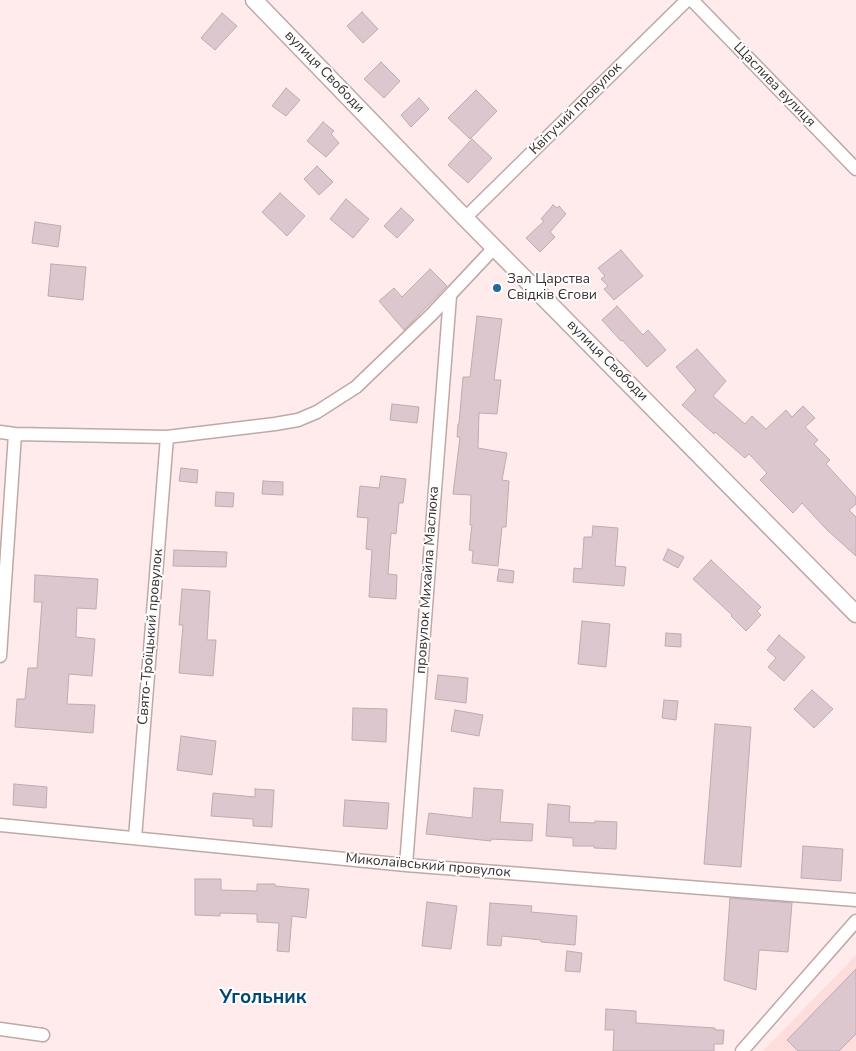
<!DOCTYPE html>
<html>
<head>
<meta charset="utf-8">
<style>
	body { margin:0 }
	canvas { display:block; background:#ffebeb }
</style>
</head>
<body>
<canvas width="856" height="1051"></canvas>
<script>
const ctx = document.querySelector('canvas').getContext('2d');
ctx.lineJoin = 'round';
function fillPath(path, color) {
  ctx.fillStyle = color;
  ctx.fill(path, 'evenodd');
}
function shape(rows) {
  const path = new Path2D();
  for (const r of rows) {
    path.moveTo(r[0], r[1]);
    for (let i = 2; i < r.length; i += 2) path.lineTo(r[i], r[i + 1]);
  }
  return path;
}
function strokePath(path, color, width, dash) {
  ctx.strokeStyle = color;
  ctx.lineWidth = width;
  ctx.lineCap = dash ? 'butt' : 'round';
  ctx.setLineDash(dash || []);
  ctx.stroke(path);
}
function label(font, color, halo, rows, align = 'center') {
  ctx.font = font + ' "Nunito Sans",sans-serif';
  ctx.lineWidth = 4;
  ctx.setLineDash([]);
  ctx.textBaseline = 'middle';
  ctx.strokeStyle = halo;
  ctx.fillStyle = color;
  for (const [text, x, y, turn = 0] of rows) {
    ctx.save();
    ctx.translate(x, y);
    ctx.rotate((+turn || 0) * Math.PI / 180);
    ctx.textAlign = isNaN(turn) ? turn : align;
    if (halo) ctx.strokeText(text, 0, 0);
    ctx.fillText(text, 0, 0);
    ctx.restore();
  }
}
fillPath(shape([
	[856,955,856,1051,763,1051]
]), '#fedddd');
const building = shape([
	[362,12,378,29,363,43,347,26,362,12],
	[222,13,237,26,215,50,201,38,222,13],
	[381,62,400,81,384,98,364,79,381,62],
	[286,88,300,100,286,116,272,106,286,88],
	[476,90,497,111,470,139,448,118,476,90],
	[419,98,429,109,411,127,401,115,419,98],
	[323,122,334,131,331,134,339,143,326,157,307,141,323,122],
	[472,139,492,158,468,183,448,165,472,139],
	[317,166,333,182,319,195,304,179,317,166],
	[280,193,305,216,287,236,262,212,280,193],
	[346,199,369,219,353,238,330,219,346,199],
	[553,205,557,208,559,206,566,214,550,232,555,237,540,252,526,238,544,221,541,219,553,205],
	[401,208,414,220,397,238,384,226,401,208],
	[35,222,61,226,58,247,32,243,35,222],
	[621,250,643,276,614,300,604,289,608,286,601,279,605,276,598,268,621,250],
	[51,264,86,267,83,300,48,296,51,264],
	[430,269,447,286,404,330,379,301,394,288,402,297,430,269],
	[617,306,643,335,648,330,666,350,647,367,622,340,621,341,602,320,617,306],
	[477,316,502,319,494,380,501,380,497,414,479,413,478,448,507,453,502,480,509,481,506,527,502,527,498,566,472,563,473,551,469,550,472,525,470,525,471,495,453,494,460,437,457,437,458,424,459,424,463,377,470,377,477,316],
	[697,349,726,381,713,396,745,424,752,416,766,429,786,410,792,417,803,406,815,418,805,427,818,440,814,444,830,460,826,464,856,497,856,504,849,510,856,517,856,556,827,530,802,503,793,513,760,480,767,473,749,454,745,458,715,432,714,434,682,405,696,390,676,367,697,349],
	[392,404,419,407,417,423,390,420,392,404],
	[181,468,198,470,197,483,179,481,181,468],
	[381,476,406,479,403,503,399,503,396,534,391,533,388,574,397,575,396,599,369,597,372,550,366,549,368,518,357,517,360,486,379,488,381,476],
	[263,481,283,482,283,495,262,494,263,481],
	[216,492,234,493,233,507,215,506,216,492],
	[593,526,618,528,615,566,626,567,624,586,573,582,574,568,582,569,584,537,592,537,593,526],
	[668,549,684,557,678,568,663,560,668,549],
	[174,550,227,552,226,567,173,566,174,550],
	[711,560,761,607,757,611,761,615,746,631,731,616,732,615,693,579,711,560],
	[499,569,514,571,513,583,497,581,499,569],
	[35,575,98,579,96,609,77,608,76,637,95,639,92,676,69,674,67,704,95,705,93,733,15,727,17,699,25,699,28,668,37,668,42,602,34,602,35,575],
	[182,589,210,591,207,640,216,640,213,676,179,673,183,625,179,625,182,589],
	[582,621,610,624,606,667,578,664,582,621],
	[666,633,681,634,681,647,665,646,666,633],
	[779,635,805,657,784,681,768,667,776,658,767,650,779,635],
	[438,675,468,678,466,703,435,699,438,675],
	[812,690,833,709,814,728,794,709,812,690],
	[664,700,678,701,676,720,662,718,664,700],
	[353,708,387,709,386,742,352,740,353,708],
	[455,710,483,715,479,736,451,731,455,710],
	[715,724,751,727,741,867,704,864,715,724],
	[181,736,216,741,212,775,177,770,181,736],
	[14,784,47,787,46,808,13,805,14,784],
	[474,788,503,790,500,822,533,824,532,841,491,839,491,841,426,834,429,813,472,818,474,788],
	[255,789,274,790,272,827,253,826,253,819,211,816,213,793,255,797,255,789],
	[345,800,389,803,387,829,343,826,345,800],
	[548,804,570,806,569,822,595,823,595,821,617,822,616,849,594,848,594,846,573,846,573,838,546,836,548,804],
	[803,846,843,849,841,881,801,878,803,846],
	[195,879,221,879,221,890,257,891,257,884,275,884,275,886,309,889,306,918,292,916,289,952,277,951,279,923,257,922,257,914,220,913,220,916,195,915,195,879],
	[730,898,792,903,788,952,759,950,756,990,724,980,730,898],
	[427,902,457,906,451,949,422,946,427,902],
	[490,903,532,906,531,912,577,916,575,945,541,942,541,940,502,936,501,946,487,945,490,903],
	[567,951,582,953,580,972,565,971,567,951],
	[856,969,856,1034,839,1051,798,1051,787,1040,856,969],
	[606,1009,636,1011,636,1023,715,1028,715,1030,724,1030,723,1044,714,1044,714,1051,613,1051,614,1030,605,1030,606,1009]
]);
fillPath(building, '#dcc7cf');
strokePath(building, '#bfaab3', 1);
const minor = shape([
	[692,0,856,169],
	[465,218,687,0],
	[0,432,15,434,167,437,275,424,298,420,317,412,356,387,431,315,494,248],
	[0,656,15,434],
	[0,825,406,865,856,900],
	[135,838,167,437],
	[406,865,450,296],
	[0,1029,43,1035],
	[742,1051,856,921]
]);
const tertiary = shape([
	[254,0,465,218,856,614]
]);
strokePath(minor, '#bfa8a8', 15);
strokePath(tertiary, '#bfa8a8', 19);
strokePath(minor, '#fff', 12);
strokePath(tertiary, '#fff', 16);
for (const [x, y, r, color] of [
	[497,288,5,"#23699e"]
]) {
  const dot = new Path2D();
  dot.arc(x, y, r, 0, 2 * Math.PI);
  ctx.fillStyle = color;
  ctx.fill(dot);
  strokePath(dot, '#fefefe', 2);
}
label('14px', '#3b3131', '#fefefe', [
	["вулиця Свободи",324,72,46],
	["Щаслива вулиця",774,85,46],
	["Квітучий провулок",576,109,-45],
	["вулиця Свободи",607,361,45],
	["провулок Михайла Маслюка",428,580,-86],
	["Свято-Троїцький провулок",151,637,-85],
	["Миколаївський провулок",428,866,5]
]);
label('14px', '#3b3131', '#fefefe', [
	["Зал Царства",507,280],
	["Свідків Єгови",507,296]
], 'left');
label('bold 19px', '#004977', '#fefefe', [
	["Угольник",263,998]
]);
</script>
</body>
</html>
